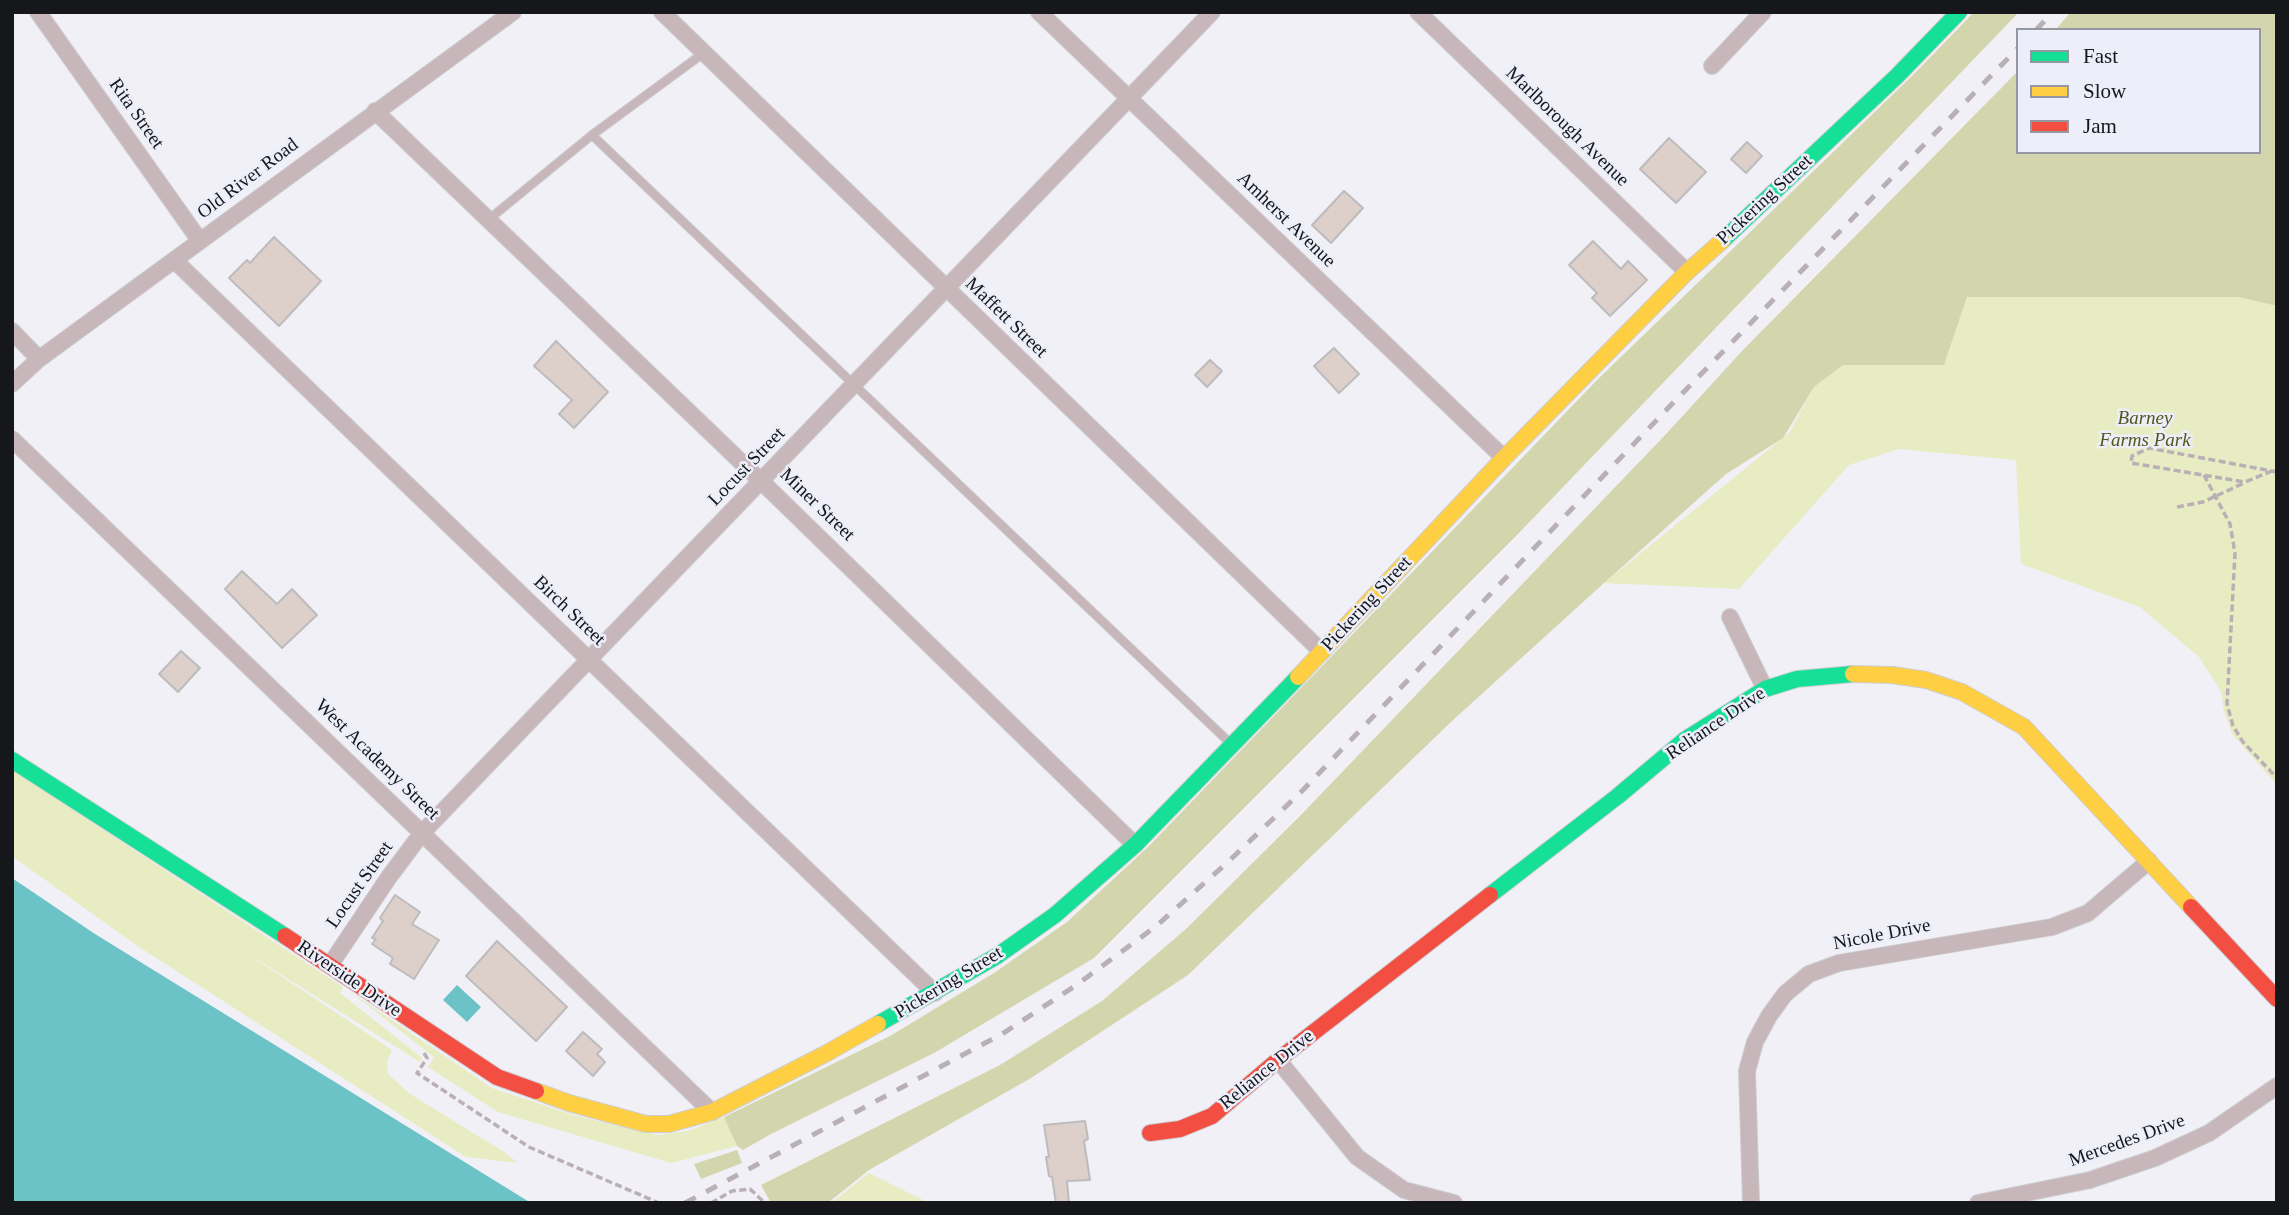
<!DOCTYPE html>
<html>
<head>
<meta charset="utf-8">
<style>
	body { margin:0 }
	#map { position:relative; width:2289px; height:1215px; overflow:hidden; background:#f0f0f6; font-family:Georgia,serif }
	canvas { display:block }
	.frame { position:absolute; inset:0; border:14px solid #16171b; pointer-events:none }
	.legend { position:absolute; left:2016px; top:28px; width:245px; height:126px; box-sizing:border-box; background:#eceefa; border:2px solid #9698a1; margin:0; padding:9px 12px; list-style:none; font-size:21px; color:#16171b }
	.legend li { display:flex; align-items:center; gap:14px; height:35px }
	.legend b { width:35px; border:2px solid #9698a1 }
</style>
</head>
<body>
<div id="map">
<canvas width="2289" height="1215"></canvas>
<div class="frame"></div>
<ul class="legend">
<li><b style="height:9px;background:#16e098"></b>Fast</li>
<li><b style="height:9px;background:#ffcf43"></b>Slow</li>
<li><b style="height:9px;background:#f24e42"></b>Jam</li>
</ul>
</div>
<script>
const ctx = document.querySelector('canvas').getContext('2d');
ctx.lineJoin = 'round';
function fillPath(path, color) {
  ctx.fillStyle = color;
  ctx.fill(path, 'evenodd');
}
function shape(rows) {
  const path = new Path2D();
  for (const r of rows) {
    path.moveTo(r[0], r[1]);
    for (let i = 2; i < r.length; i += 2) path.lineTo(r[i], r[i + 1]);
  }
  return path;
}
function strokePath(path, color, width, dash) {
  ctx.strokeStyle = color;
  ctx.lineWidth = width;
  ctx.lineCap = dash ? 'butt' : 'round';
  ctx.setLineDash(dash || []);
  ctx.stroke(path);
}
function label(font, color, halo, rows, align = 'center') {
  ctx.font = font + ' Georgia,serif';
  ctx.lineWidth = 5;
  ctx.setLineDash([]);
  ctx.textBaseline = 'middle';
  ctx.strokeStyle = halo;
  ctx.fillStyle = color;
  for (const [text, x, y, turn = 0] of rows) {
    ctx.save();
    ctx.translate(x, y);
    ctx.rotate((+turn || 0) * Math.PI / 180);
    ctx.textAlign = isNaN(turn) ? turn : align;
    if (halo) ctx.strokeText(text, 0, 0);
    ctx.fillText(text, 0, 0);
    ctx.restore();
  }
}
fillPath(shape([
	[1967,297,2238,297,2277,306,2277,785,2232,734,2224,711,2221,691,2199,657,2140,607,2021,564,2016,460,1899,449,1849,465,1739,589,1604,583,1789,433,1814,387,1843,365,1944,365],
	[12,770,343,987,340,993,422,1058,420,1062,236,946,392,1050,387,1061,388,1074,410,1094,504,1152,518,1163,466,1157,136,945,12,856],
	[349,991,492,1088,573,1115,657,1135,688,1131,724,1117,737,1146,671,1163,498,1112,428,1067,434,1057],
	[869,1173,929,1203,831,1203]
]), '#e8ecc2');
fillPath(shape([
	[1974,12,2019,12,1518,534,1094,958,934,1053,771,1134,743,1150,737,1146,724,1117,890,1036,994,973,1067,922,1148,847,1597,380,1916,72],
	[2071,12,2277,12,2277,306,2238,297,1967,297,1944,365,1843,365,1814,387,1783,438,1726,474,1604,583,1452,721,1188,975,1031,1078,869,1170,829,1202,771,1203,761,1185,1000,1065,1102,1001,1187,928,1300,816,1667,433,1742,351,2018,71,2018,152,2259,152,2259,30,2055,30],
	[737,1150,742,1163,701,1179,694,1164]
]), '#d3d6ac');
fillPath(shape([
	[12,878,95,934,531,1203,12,1203],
	[457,985,481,1007,467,1022,443,1000]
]), '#6bc2c7');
const building = shape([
	[1669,138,1706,172,1676,203,1640,169,1669,138],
	[1747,142,1762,156,1746,173,1731,159,1747,142],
	[1344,191,1363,208,1331,243,1312,225,1344,191],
	[274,237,321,281,279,326,229,278,247,260,250,263,274,237],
	[1593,241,1621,269,1628,261,1647,280,1610,316,1592,298,1597,293,1569,265,1593,241],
	[556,341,608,392,574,428,559,414,572,400,534,366,556,341],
	[1334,348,1359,374,1339,393,1314,366,1334,348],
	[1210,360,1222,371,1207,387,1195,375,1210,360],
	[242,571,277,604,292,589,317,615,282,648,225,589,242,571],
	[181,651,200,668,178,692,159,674,181,651],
	[395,895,420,912,412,924,439,940,414,979,390,964,393,958,372,944,376,939,372,938,383,921,380,918,395,895],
	[497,941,567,1007,536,1041,466,976,497,941],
	[583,1032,602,1049,597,1054,605,1062,593,1076,566,1051,583,1032],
	[1085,1121,1088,1139,1084,1141,1090,1180,1067,1181,1069,1203,1056,1203,1052,1177,1049,1176,1046,1157,1049,1157,1044,1125,1085,1121]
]);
fillPath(building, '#ddcfca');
strokePath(building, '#bdbcbd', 2);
const lane = shape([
	[592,135,1230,743],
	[488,220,592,135,705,52]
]);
const street = shape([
	[38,12,200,241],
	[662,12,1322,652],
	[1039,12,1504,458],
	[1418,12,1687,272],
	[1712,66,1763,12],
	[375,111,762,482,1135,845],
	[174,260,935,993],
	[12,331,39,359],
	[12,384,39,359,513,12],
	[12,439,712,1112],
	[1730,617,1765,689],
	[330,965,389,877,422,833,1212,12],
	[1278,1060,1357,1157,1404,1190,1454,1203],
	[1751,1203,1747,1071,1755,1042,1769,1016,1785,994,1809,974,1839,963,2052,927,2088,913,2149,861],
	[1978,1203,2090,1180,2155,1158,2209,1133,2277,1086]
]);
const fast = shape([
	[1722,241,1897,76,1959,12],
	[12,760,285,936],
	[1490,895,1618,796,1686,739,1765,689,1797,679,1853,674],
	[878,1024,997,956,1055,915,1135,845,1298,677]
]);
const slow = shape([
	[1853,674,1892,675,1926,680,1962,692,2024,727,2191,907],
	[1298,677,1504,458,1687,272,1722,241],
	[536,1091,569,1103,646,1124,669,1124,712,1112,827,1053,878,1024]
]);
const jam = shape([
	[2191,907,2277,999],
	[285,936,497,1077,536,1091],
	[1150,1133,1180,1129,1212,1116,1278,1060,1490,895]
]);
strokePath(lane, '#ceced2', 10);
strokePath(street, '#ceced2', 18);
strokePath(fast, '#ceced2', 18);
strokePath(slow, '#ceced2', 18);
strokePath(jam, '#ceced2', 18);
strokePath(shape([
	[2272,471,2245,482,2131,463,2132,456,2149,448,2277,472],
	[2204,475,2230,524,2235,553,2227,704,2233,726,2243,742,2277,778],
	[2177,507,2203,502,2244,483],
	[424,1053,427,1058,417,1073,529,1147,659,1203],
	[711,1203,732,1191,750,1189,765,1203]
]), '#baafb4', 3.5, [7, 3.5]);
strokePath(lane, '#c7b6ba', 8);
strokePath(street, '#c7b6ba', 16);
strokePath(fast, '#16e098', 16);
strokePath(slow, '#ffcf43', 16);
strokePath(jam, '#f24e42', 16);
strokePath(shape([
	[2036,30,2053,12],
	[685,1203,1002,1034,1075,986,1155,927,1229,861,1303,790,1672,404,2018,48]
]), '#b9b0b5', 5, [12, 12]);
label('19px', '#16171b', '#eceefa', [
	["Rita Street",136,114,55],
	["Marlborough Avenue",1567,127,44],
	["Old River Road",248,179,-37],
	["Pickering Street",1765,200,-43],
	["Amherst Avenue",1286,220,44],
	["Maffett Street",1006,318,44],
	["Locust Street",747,467,-46],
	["Miner Street",817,505,44],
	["Pickering Street",1367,604,-47],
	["Birch Street",569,611,44],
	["Reliance Drive",1716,724,-34],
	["West Academy Street",377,760,44],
	["Locust Street",360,885,-55],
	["Nicole Drive",1882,935,-11],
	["Riverside Drive",349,979,34],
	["Pickering Street",949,983,-31],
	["Reliance Drive",1267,1070,-39],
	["Mercedes Drive",2127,1141,-20]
]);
label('italic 19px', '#54571c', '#eceefa', [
	["Barney",2145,419],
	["Farms Park",2145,441]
]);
</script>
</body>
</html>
